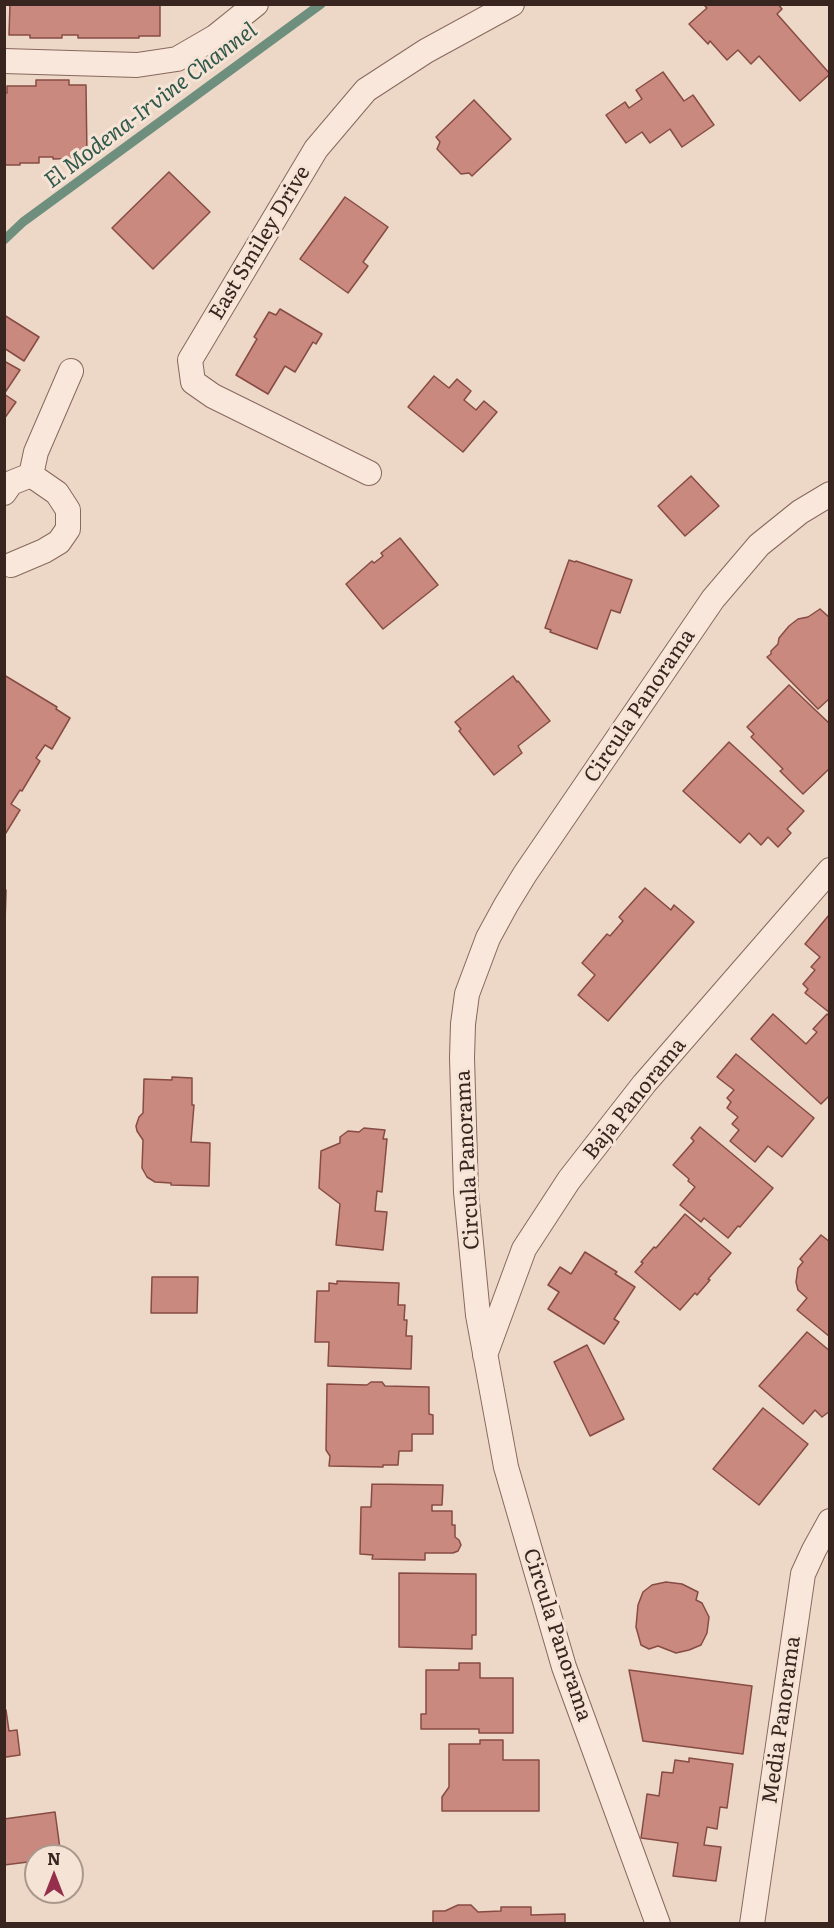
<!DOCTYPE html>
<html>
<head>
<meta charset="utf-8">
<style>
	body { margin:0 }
	#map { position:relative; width:834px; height:1928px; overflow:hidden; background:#edd7c7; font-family:Literata,serif }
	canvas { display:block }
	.frame { position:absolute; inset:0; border:6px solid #392520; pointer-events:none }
	.north { position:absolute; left:24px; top:1844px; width:60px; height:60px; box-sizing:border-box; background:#f5e4d6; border:2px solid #aa988d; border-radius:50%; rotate:0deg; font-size:16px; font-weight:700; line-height:24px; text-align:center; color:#392520 }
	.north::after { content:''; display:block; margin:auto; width:21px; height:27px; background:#952f4b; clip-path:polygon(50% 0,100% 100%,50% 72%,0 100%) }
</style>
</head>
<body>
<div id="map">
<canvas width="834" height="1928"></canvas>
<div class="frame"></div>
<div class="north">N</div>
</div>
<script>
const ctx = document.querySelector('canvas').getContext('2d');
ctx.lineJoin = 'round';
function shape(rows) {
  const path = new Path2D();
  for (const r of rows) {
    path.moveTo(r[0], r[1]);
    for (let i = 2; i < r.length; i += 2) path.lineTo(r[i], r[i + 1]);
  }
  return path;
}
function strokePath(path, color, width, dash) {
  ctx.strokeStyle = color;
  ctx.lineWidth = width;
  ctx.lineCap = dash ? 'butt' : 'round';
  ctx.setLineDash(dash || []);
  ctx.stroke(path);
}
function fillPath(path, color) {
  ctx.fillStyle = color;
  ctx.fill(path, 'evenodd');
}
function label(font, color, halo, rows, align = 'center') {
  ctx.font = font + ' Literata,serif';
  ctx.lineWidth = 6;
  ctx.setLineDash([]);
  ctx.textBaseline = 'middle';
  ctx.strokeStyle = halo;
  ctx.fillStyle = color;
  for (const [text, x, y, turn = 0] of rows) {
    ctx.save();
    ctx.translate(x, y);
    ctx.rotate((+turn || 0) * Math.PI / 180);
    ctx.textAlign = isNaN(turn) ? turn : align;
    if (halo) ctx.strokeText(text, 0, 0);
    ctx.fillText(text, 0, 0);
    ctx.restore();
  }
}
strokePath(shape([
	[4,240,23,222,321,4]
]), '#6f8f7e', 9);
const building = shape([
	[10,4,160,4,160,36,139,36,139,38,78,38,78,35,62,35,62,38,30,38,30,35,9,35,10,4],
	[703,4,778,4,782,9,777,14,830,74,800,101,759,56,751,64,738,50,727,60,710,41,708,44,689,24,707,8,703,4],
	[663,72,684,101,693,95,714,125,682,147,670,129,650,143,642,132,626,143,606,115,625,102,629,108,642,99,636,90,663,72],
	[36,80,69,80,69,85,86,85,87,158,53,159,53,157,39,157,39,163,20,163,20,165,4,165,4,93,7,93,7,86,36,86,36,80],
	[474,100,511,139,472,176,469,173,461,174,437,149,440,142,436,137,474,100],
	[169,172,210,212,153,269,112,228,169,172],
	[345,197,388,227,363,262,368,266,348,293,300,259,345,197],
	[280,309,322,334,316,344,313,342,295,372,285,366,268,394,236,375,257,339,254,337,269,312,276,315,280,309],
	[4,315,39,337,24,361,4,348,4,315],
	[4,361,20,370,4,394,4,361],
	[434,376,449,388,457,379,471,391,464,400,476,410,484,401,497,412,463,452,408,407,434,376],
	[4,394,16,402,4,419,4,394],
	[691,476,719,506,685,536,658,506,691,476],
	[400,538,438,585,383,629,346,584,372,561,374,563,383,556,381,553,400,538],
	[569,560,575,562,576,561,632,580,620,613,611,610,597,649,550,632,551,630,545,628,569,560],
	[820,609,830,618,830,698,818,709,767,657,771,654,771,651,778,644,779,638,789,626,798,619,808,617,820,609],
	[4,675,57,707,56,709,70,718,52,749,45,745,36,758,40,761,22,791,20,790,11,804,20,810,4,836,4,675],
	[513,676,517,682,518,681,550,721,518,746,522,753,494,775,459,731,461,729,455,722,513,676],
	[789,685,830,724,830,768,803,794,780,771,783,769,751,737,754,734,747,727,789,685],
	[729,742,804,811,787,829,791,833,778,847,768,837,761,845,749,833,740,843,683,791,729,742],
	[645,888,671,910,674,905,694,922,608,1021,578,995,595,975,582,963,607,934,610,936,623,921,619,917,645,888],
	[4,890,6,890,5,923,4,923,4,890],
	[829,915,830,915,830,1013,805,993,808,989,803,984,815,970,811,967,820,957,805,944,829,915],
	[773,1014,806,1044,817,1032,813,1029,827,1014,830,1017,830,1095,821,1104,751,1039,773,1014],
	[736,1054,814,1118,782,1157,768,1146,755,1162,730,1141,739,1130,732,1124,738,1117,727,1108,731,1102,727,1098,734,1090,717,1077,736,1054],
	[172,1077,192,1078,192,1105,194,1105,191,1142,210,1143,209,1186,171,1185,171,1183,155,1182,147,1177,142,1168,143,1140,137,1131,136,1126,139,1117,143,1113,144,1079,172,1080,172,1077],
	[700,1127,773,1188,740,1227,738,1226,728,1238,704,1218,701,1222,680,1205,695,1187,688,1181,689,1179,673,1165,694,1141,691,1138,700,1127],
	[364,1128,385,1130,383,1139,387,1139,382,1192,377,1191,375,1211,387,1212,383,1250,336,1245,340,1204,319,1188,321,1151,340,1143,340,1137,348,1131,359,1132,364,1128],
	[685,1214,731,1253,708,1279,710,1280,697,1295,695,1293,680,1310,635,1272,643,1263,641,1262,654,1247,656,1248,685,1214],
	[821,1235,830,1242,830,1337,797,1310,807,1298,798,1290,796,1282,798,1268,803,1262,800,1259,821,1235],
	[585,1252,617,1272,615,1274,635,1287,614,1319,619,1322,604,1344,548,1309,559,1292,548,1285,560,1267,571,1274,585,1252],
	[152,1277,198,1277,197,1313,151,1313,152,1277],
	[337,1281,399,1283,398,1305,405,1305,404,1320,407,1320,406,1336,412,1336,411,1369,328,1366,329,1342,315,1342,317,1291,329,1291,329,1283,337,1284,337,1281],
	[807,1332,830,1351,830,1411,822,1417,815,1410,803,1424,759,1386,807,1332],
	[587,1345,624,1419,590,1436,554,1362,587,1345],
	[371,1382,382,1382,385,1386,429,1387,429,1414,433,1415,433,1434,412,1434,412,1451,399,1451,398,1465,383,1465,383,1467,329,1466,330,1456,326,1450,327,1384,367,1385,371,1382],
	[763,1408,808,1444,759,1505,713,1469,763,1408],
	[372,1484,443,1485,442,1505,432,1505,432,1511,452,1511,452,1525,455,1525,455,1537,459,1540,461,1545,458,1551,453,1553,425,1553,425,1560,372,1559,373,1555,360,1554,361,1507,371,1507,372,1484],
	[399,1573,476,1574,476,1635,472,1635,472,1649,399,1647,399,1573],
	[666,1582,682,1584,698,1592,696,1600,702,1603,709,1617,707,1633,701,1645,689,1650,676,1653,658,1646,649,1649,641,1645,636,1627,638,1605,643,1592,652,1585,666,1582],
	[459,1663,480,1663,480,1678,513,1678,513,1733,479,1733,479,1729,421,1729,421,1714,426,1714,426,1670,459,1670,459,1663],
	[629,1670,752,1686,743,1754,643,1741,629,1670],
	[6,1710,9,1731,17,1730,20,1755,6,1757,4,1755,4,1711,6,1710],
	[480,1740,503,1740,503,1760,539,1760,539,1811,442,1811,442,1797,449,1787,449,1744,480,1744,480,1740],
	[689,1758,733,1764,727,1808,720,1807,717,1829,707,1827,704,1845,721,1847,716,1881,673,1876,678,1843,641,1838,647,1794,659,1796,662,1772,673,1773,675,1760,689,1762,689,1758],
	[55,1812,61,1856,36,1856,36,1861,4,1865,4,1819,55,1812],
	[458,1905,471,1905,478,1912,501,1911,501,1907,531,1907,531,1915,565,1914,565,1924,431,1924,433,1922,433,1911,445,1911,458,1905]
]);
fillPath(building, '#ca897e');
strokePath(building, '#864c44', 1.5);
const street = shape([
	[4,61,137,65,177,59,215,37,256,4],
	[369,473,213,396,193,382,190,360,316,149,366,90,426,51,512,4],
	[31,475,36,452,71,371],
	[4,493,11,483,31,475],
	[11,565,44,551,59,542,68,529,68,510,57,493,31,475],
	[485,1355,524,1249,569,1180,644,1084,830,870],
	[658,1924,564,1667,506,1467,478,1315,466,1192,462,1058,463,1024,467,994,488,938,506,905,525,874,713,599,759,545,800,512,830,494],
	[752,1924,803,1574,814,1550,830,1521]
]);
strokePath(street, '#88685d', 26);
strokePath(street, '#f8e7da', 24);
label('21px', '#392520', '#f5e4d6', [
	["East Smiley Drive",260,243,-59],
	["Circula Panorama",640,706,-56],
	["Baja Panorama",635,1099,-51],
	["Circula Panorama",468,1160,-93],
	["Circula Panorama",557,1635,72],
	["Media Panorama",782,1720,-82]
]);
label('italic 22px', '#30584b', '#f5e4d6', [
	["El Modena-Irvine Channel",151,106,-37]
]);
</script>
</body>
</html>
